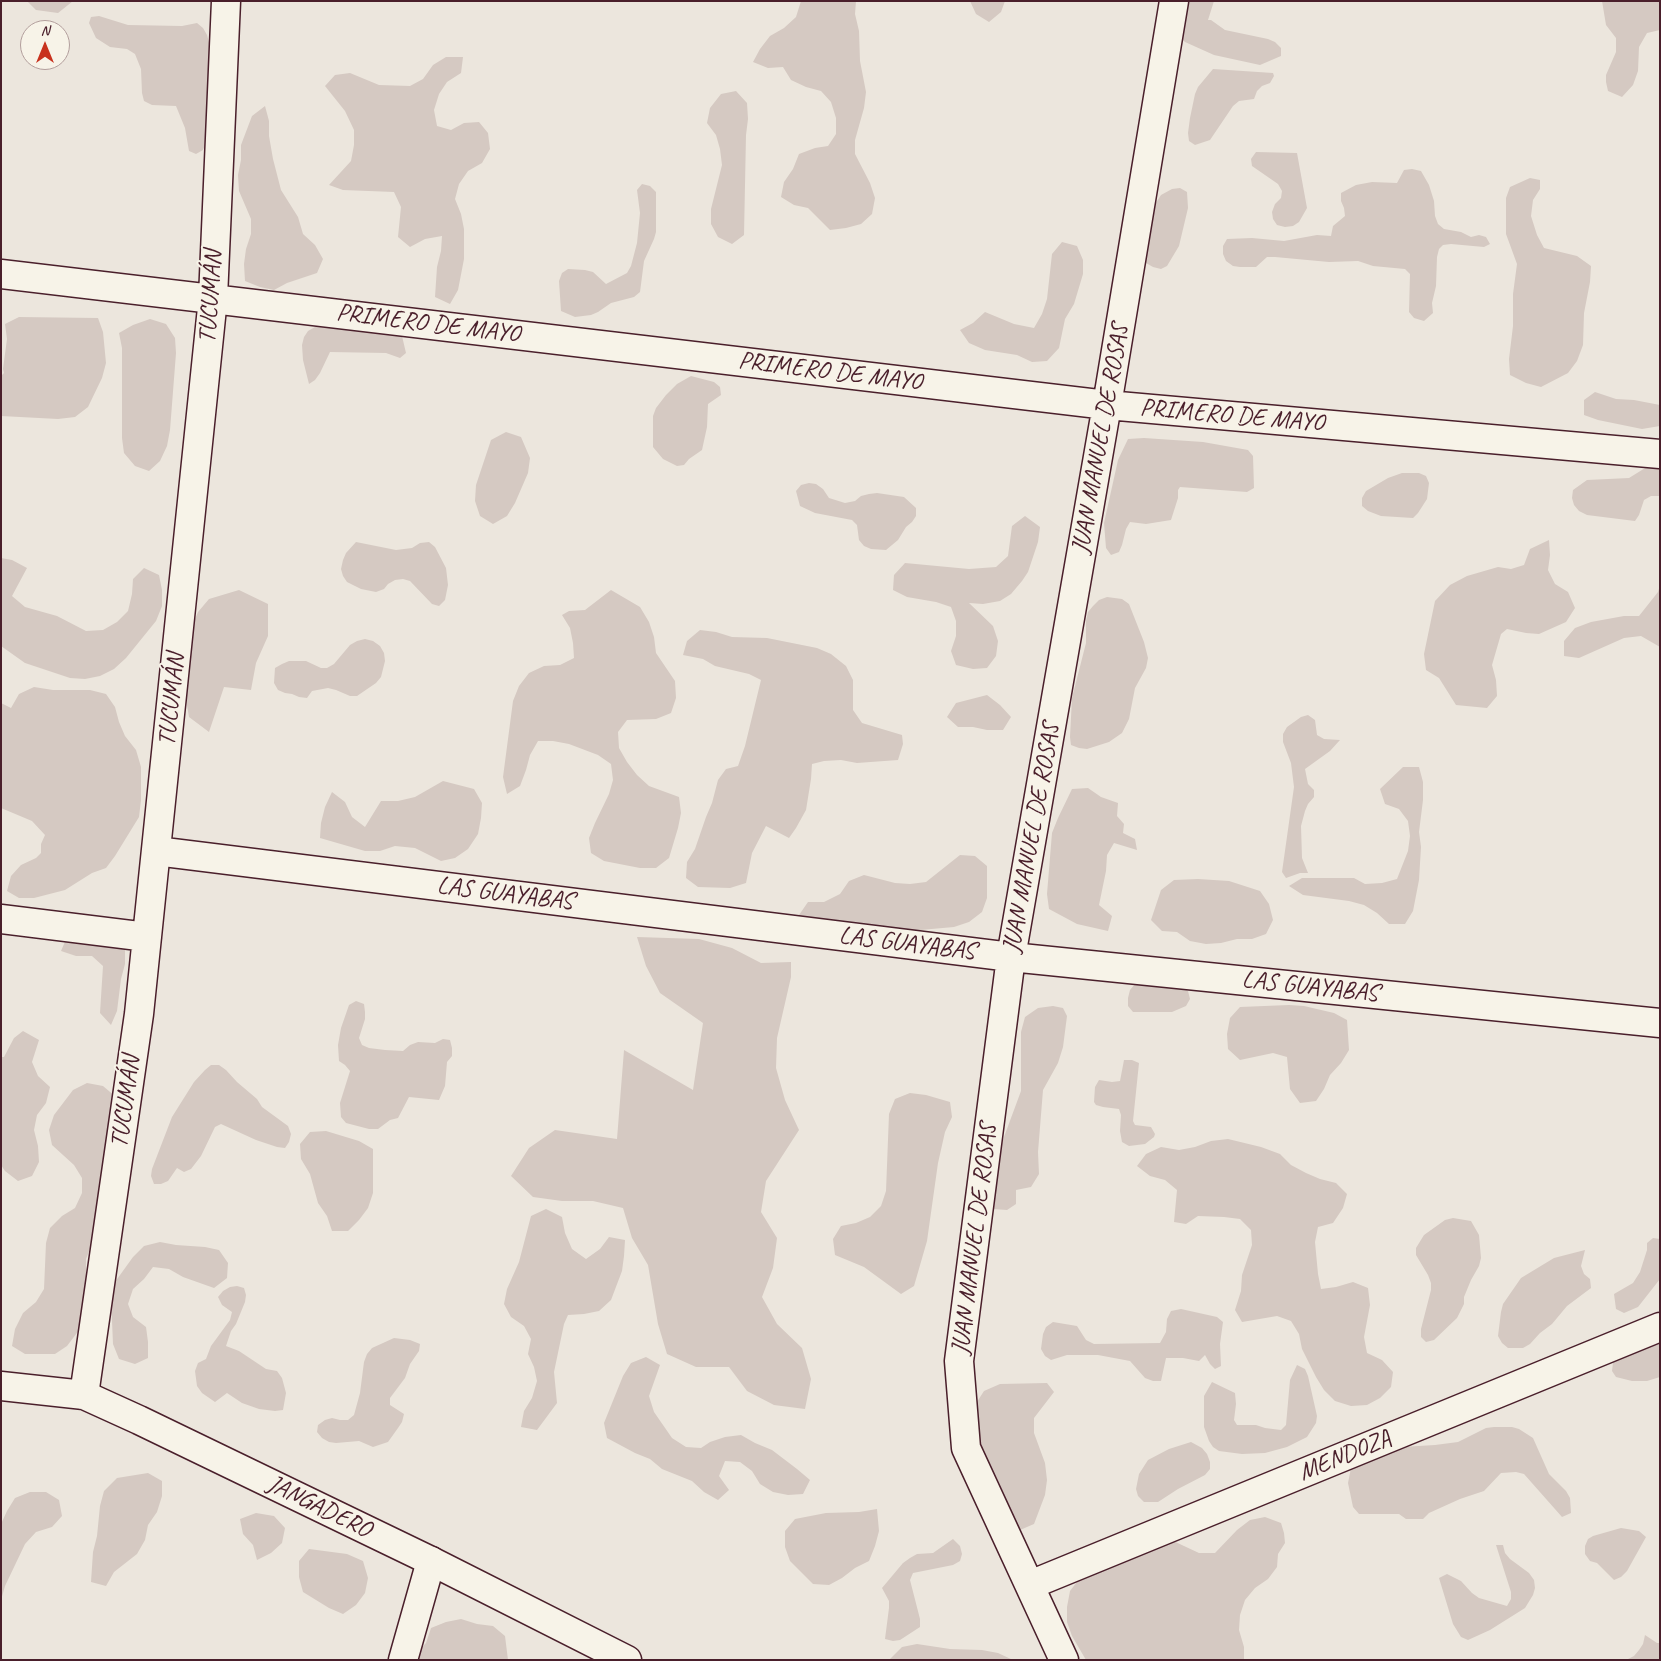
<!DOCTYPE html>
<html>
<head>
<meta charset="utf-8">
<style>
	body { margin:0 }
	#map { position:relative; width:1661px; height:1661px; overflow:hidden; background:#ece6dd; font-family:Caveat,sans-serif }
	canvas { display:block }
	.frame { position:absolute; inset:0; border:2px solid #4a1f2b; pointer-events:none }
	.north { position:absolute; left:20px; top:20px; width:50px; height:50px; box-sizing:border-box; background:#f7f3e8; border:1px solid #b29e9c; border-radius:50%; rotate:0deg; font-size:14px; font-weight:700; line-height:20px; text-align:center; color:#4a1f2b }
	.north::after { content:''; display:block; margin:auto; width:18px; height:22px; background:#c8321e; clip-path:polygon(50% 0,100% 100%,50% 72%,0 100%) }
</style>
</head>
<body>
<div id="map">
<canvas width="1661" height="1661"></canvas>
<div class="frame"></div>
<div class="north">N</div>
</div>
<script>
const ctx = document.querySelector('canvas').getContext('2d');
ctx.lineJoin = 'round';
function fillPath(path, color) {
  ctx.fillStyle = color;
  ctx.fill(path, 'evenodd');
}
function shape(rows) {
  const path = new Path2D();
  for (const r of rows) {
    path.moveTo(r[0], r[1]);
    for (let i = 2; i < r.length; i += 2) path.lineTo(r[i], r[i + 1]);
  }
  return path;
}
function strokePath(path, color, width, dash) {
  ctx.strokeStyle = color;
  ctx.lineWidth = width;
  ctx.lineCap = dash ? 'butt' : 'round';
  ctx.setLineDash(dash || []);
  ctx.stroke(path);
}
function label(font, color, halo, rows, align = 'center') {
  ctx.font = font + ' Caveat,sans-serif';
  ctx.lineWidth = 4;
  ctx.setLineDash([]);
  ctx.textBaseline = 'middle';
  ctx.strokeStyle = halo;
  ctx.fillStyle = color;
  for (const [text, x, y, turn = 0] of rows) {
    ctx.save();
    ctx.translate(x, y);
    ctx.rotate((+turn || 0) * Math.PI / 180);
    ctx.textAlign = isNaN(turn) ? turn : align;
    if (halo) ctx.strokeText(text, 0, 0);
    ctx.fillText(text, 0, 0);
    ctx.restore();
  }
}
fillPath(shape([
	[27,1,73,1,58,13,36,10],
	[801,1,856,1,855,14,859,31,860,61,866,92,864,108,855,140,855,154,870,183,875,198,872,214,861,224,846,228,830,230,808,208,794,205,781,197,784,182,793,169,799,154,815,148,828,146,836,134,836,118,831,102,821,91,806,87,791,80,783,67,768,68,753,62,760,49,770,36,784,28,796,17],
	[970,1,1005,1,1001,12,989,22,976,14],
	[1182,1,1214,1,1208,20,1211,20,1225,30,1268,39,1275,42,1281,48,1281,56,1260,65,1214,55,1185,42,1180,37],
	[1602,1,1660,1,1660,30,1647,33,1639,47,1638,71,1633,85,1622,97,1608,91,1606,82,1606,75,1616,52,1616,38,1606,25],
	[99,16,128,25,182,26,197,23,203,28,207,35,211,50,206,143,203,150,196,154,189,151,185,128,176,106,152,105,144,101,142,93,141,69,135,54,127,49,110,47,96,38,89,23,91,17],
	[446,57,463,57,461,73,447,82,439,94,434,110,437,126,451,130,464,123,479,122,488,133,490,149,482,163,468,171,459,184,455,199,461,214,464,229,464,259,458,290,450,304,435,297,437,267,441,251,442,236,425,239,410,247,398,237,401,207,394,192,343,190,329,185,351,161,354,145,354,130,345,111,325,86,335,75,350,73,379,85,410,86,423,79,433,65],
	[1213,69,1273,73,1274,76,1270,83,1262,86,1257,91,1254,99,1239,101,1233,106,1210,140,1195,145,1189,141,1188,133,1190,118,1195,94,1198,87],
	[736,91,747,103,748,119,746,135,744,235,732,244,718,237,711,224,711,209,722,165,720,149,716,135,707,123,710,108,721,94],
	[265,106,269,121,269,136,273,159,281,190,298,217,303,234,315,245,323,259,317,273,287,283,274,290,260,287,245,281,244,264,246,249,251,234,251,219,239,191,238,175,241,160,241,145,252,116],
	[1256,152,1297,153,1307,208,1299,222,1293,226,1285,227,1277,225,1273,219,1272,212,1275,204,1281,198,1282,191,1278,184,1252,166,1251,159],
	[1412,169,1421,171,1429,185,1434,201,1435,216,1438,224,1444,229,1461,232,1471,237,1479,235,1486,237,1490,244,1484,247,1451,244,1443,245,1439,249,1437,257,1436,286,1432,303,1433,313,1424,321,1414,318,1409,312,1410,274,1405,269,1373,266,1358,261,1329,262,1275,257,1267,257,1256,267,1240,267,1233,266,1226,261,1223,254,1223,246,1227,239,1252,238,1284,241,1317,235,1331,236,1333,226,1345,216,1344,208,1341,201,1341,193,1356,185,1372,182,1397,183,1404,170],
	[1530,178,1540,180,1540,189,1533,200,1531,216,1537,235,1544,248,1577,256,1591,266,1590,282,1584,313,1583,345,1577,361,1568,373,1541,387,1526,383,1510,375,1509,359,1513,326,1513,294,1517,264,1506,234,1506,198,1510,187],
	[642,184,650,186,656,192,656,232,654,239,644,261,640,292,634,297,611,303,598,312,591,315,575,317,561,311,559,281,562,273,568,269,585,270,593,272,606,284,627,273,631,266,637,243,640,213,637,190],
	[1180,188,1187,192,1188,208,1179,246,1167,266,1161,269,1153,267,1146,263,1143,256,1152,209,1161,195,1172,189],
	[1062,242,1077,246,1083,260,1083,274,1074,304,1065,319,1059,348,1047,361,1032,362,1017,355,985,350,969,343,960,330,973,323,985,312,1014,324,1034,328,1042,314,1047,299,1052,254],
	[19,317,98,318,103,332,106,363,102,378,88,407,75,417,58,419,1,416,1,376,4,373,3,369,7,339,5,324],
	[150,319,166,324,175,338,176,353,170,430,167,446,160,461,149,471,135,466,124,453,122,438,122,348,119,333,133,325],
	[322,323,395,331,402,336,406,353,400,358,386,353,330,352,320,373,315,380,309,384,303,360,302,345,304,337,308,331],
	[691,376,714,382,720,387,721,395,708,404,707,427,702,450,689,459,684,465,677,466,663,459,653,447,653,416,656,408,666,395,677,384],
	[1595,392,1616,399,1634,400,1660,405,1660,426,1642,429,1598,420,1584,415,1584,400],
	[506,432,521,437,530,458,528,473,515,503,507,516,493,524,480,516,475,501,476,485,491,440],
	[1144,438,1203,442,1248,450,1253,456,1254,488,1247,492,1180,487,1178,490,1178,498,1171,520,1146,524,1130,522,1126,529,1122,545,1119,552,1111,555,1106,548,1104,523,1118,460,1128,439],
	[1660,463,1660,496,1651,496,1644,500,1639,515,1635,521,1587,515,1579,511,1574,505,1572,498,1573,490,1587,480,1629,478,1650,465],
	[1402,473,1419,473,1426,476,1429,483,1427,499,1418,513,1413,518,1381,516,1368,511,1362,506,1362,498,1366,491,1388,478],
	[809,483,816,484,823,489,829,498,845,503,855,501,861,496,869,494,877,493,904,497,916,508,916,516,912,522,906,527,898,540,886,550,871,549,864,546,859,540,857,525,852,520,815,513,800,506,796,491,801,485],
	[1025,516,1040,527,1038,542,1028,572,1022,581,1011,594,1000,601,983,604,969,603,993,626,998,641,996,656,987,668,973,669,956,665,951,651,956,636,956,621,951,607,936,602,907,597,893,590,894,575,905,563,969,569,996,567,1008,556,1012,526],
	[1549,540,1550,555,1548,570,1555,584,1568,592,1575,608,1566,622,1539,634,1526,633,1507,629,1501,634,1492,665,1496,680,1497,696,1487,708,1456,705,1439,678,1426,670,1424,654,1435,601,1450,585,1467,576,1498,567,1511,569,1524,565,1530,549],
	[356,542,396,550,412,548,420,543,429,542,435,547,446,568,448,585,445,600,439,606,432,604,410,581,403,579,395,580,388,584,384,589,376,592,361,589,347,582,343,576,341,569,343,560,346,553],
	[1,558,12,560,27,568,12,596,25,607,57,616,86,631,103,630,117,622,128,611,132,594,133,579,144,568,159,575,162,590,162,606,156,621,126,658,114,669,100,676,85,679,70,678,25,663,1,646],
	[1660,585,1660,647,1641,636,1624,638,1579,658,1564,656,1564,641,1575,628,1591,622,1624,616,1639,616,1658,592],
	[239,590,268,604,268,636,256,663,251,690,224,687,209,732,189,717,184,688,191,629,198,612,209,599],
	[611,590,640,607,649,622,654,637,656,653,675,681,676,698,671,713,656,719,627,720,618,732,619,748,627,762,637,775,649,786,679,797,681,813,678,828,669,858,656,868,640,868,604,861,591,853,589,838,595,823,609,794,613,780,611,764,598,755,569,744,553,741,538,741,530,755,526,770,520,786,507,794,503,777,513,701,519,686,529,673,544,666,560,665,574,658,573,643,570,628,562,615,569,611,585,610],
	[1107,597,1122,599,1129,604,1144,642,1148,658,1146,668,1135,688,1129,719,1122,733,1109,742,1087,749,1079,748,1071,745,1070,737,1072,698,1086,643,1086,621,1088,612,1093,606,1099,600],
	[700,630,716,632,732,637,767,638,817,648,831,654,846,666,853,680,853,710,862,723,902,735,903,744,898,760,857,763,841,760,824,761,812,764,811,779,806,810,796,828,789,838,766,826,752,853,746,883,730,888,698,887,686,878,687,862,695,849,706,817,712,803,718,780,726,769,738,766,745,746,761,680,749,674,715,666,703,659,683,655,687,641],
	[365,639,373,641,380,646,384,653,385,661,381,677,376,683,357,696,350,696,336,690,328,688,312,691,307,698,299,697,292,694,285,693,278,690,274,683,275,668,282,664,289,661,306,661,321,668,327,668,334,664,350,645,357,641],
	[34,687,53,690,90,690,106,694,115,707,119,722,125,736,136,750,141,767,141,800,139,817,115,856,106,868,92,873,65,890,34,898,19,898,7,891,11,876,21,865,36,858,41,853,41,844,45,835,32,821,1,808,1,703,11,708,19,694],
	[987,695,1000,705,1011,717,1003,730,987,730,973,727,958,727,947,717,956,703],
	[1308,715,1315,720,1317,735,1324,739,1340,740,1330,751,1305,769,1308,784,1314,790,1314,797,1308,804,1305,811,1301,826,1302,858,1308,873,1300,873,1286,878,1282,872,1294,787,1291,763,1283,742,1283,734,1287,727,1301,717],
	[1403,767,1419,767,1423,782,1423,800,1419,832,1421,847,1419,880,1413,911,1405,924,1389,924,1377,913,1364,905,1349,901,1303,895,1289,886,1302,878,1354,878,1365,884,1382,883,1397,879,1408,851,1410,836,1408,821,1399,809,1385,804,1380,789],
	[443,781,474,789,482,803,481,818,478,834,468,849,455,858,441,861,415,848,395,846,380,851,365,851,320,838,321,823,325,807,332,792,345,802,352,817,365,827,381,801,398,801,415,797],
	[1088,788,1101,797,1118,803,1117,816,1124,824,1123,833,1135,839,1137,850,1114,843,1107,855,1106,871,1099,905,1112,916,1108,931,1077,924,1049,909,1047,894,1052,833,1058,818,1072,789],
	[960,855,975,856,987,866,987,898,982,912,969,922,954,927,909,931,813,923,799,915,808,902,824,902,840,894,849,881,864,875,895,883,910,884,926,882],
	[1198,879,1229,881,1260,891,1269,904,1273,920,1266,934,1252,939,1237,939,1221,943,1206,944,1190,941,1177,932,1162,931,1151,920,1161,890,1174,880],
	[67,937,125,947,125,964,121,979,117,1011,111,1025,100,1013,103,966,92,956,76,956,61,951],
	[637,937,699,939,732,948,761,963,791,962,791,977,777,1038,776,1068,785,1100,799,1130,766,1181,761,1212,777,1238,773,1268,762,1297,777,1324,802,1348,811,1379,805,1409,774,1405,747,1391,729,1367,696,1367,667,1354,658,1324,648,1265,632,1238,623,1208,593,1201,562,1201,533,1197,511,1176,529,1148,555,1130,617,1139,624,1050,693,1090,703,1023,660,993,646,966],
	[1142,981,1181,986,1188,991,1190,999,1186,1006,1172,1012,1133,1012,1128,1006,1128,998,1130,990,1135,984],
	[356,1001,364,1004,365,1012,365,1019,359,1038,362,1045,369,1048,385,1050,403,1051,410,1045,418,1042,435,1043,443,1039,450,1040,452,1048,452,1056,447,1062,445,1086,439,1100,409,1097,398,1118,390,1120,378,1129,369,1129,346,1123,341,1117,340,1103,350,1071,345,1065,339,1061,338,1045,341,1028,349,1005],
	[1289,1005,1304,1006,1334,1013,1347,1020,1349,1050,1341,1063,1330,1075,1324,1089,1316,1101,1300,1103,1290,1089,1287,1057,1273,1053,1240,1060,1228,1049,1227,1034,1230,1018,1240,1007],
	[1053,1006,1063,1008,1067,1016,1063,1047,1058,1063,1043,1090,1038,1152,1039,1174,1031,1187,1016,1190,1016,1204,1007,1210,993,1209,987,1195,1004,1137,1021,1091,1021,1032,1025,1017,1038,1008],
	[23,1031,39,1040,32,1062,38,1076,50,1087,46,1103,37,1115,34,1130,38,1146,39,1162,32,1176,18,1181,5,1171,1,1165,1,1057,4,1057,14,1038],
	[1124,1060,1132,1060,1139,1063,1133,1121,1135,1125,1151,1127,1155,1134,1154,1137,1145,1144,1129,1146,1122,1142,1120,1131,1121,1115,1119,1109,1103,1107,1096,1105,1094,1102,1095,1087,1099,1080,1112,1082,1120,1081],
	[211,1065,219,1065,226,1070,237,1082,257,1099,262,1107,288,1126,291,1134,289,1142,285,1148,277,1147,256,1140,221,1124,215,1127,201,1156,191,1169,184,1172,177,1168,168,1181,161,1184,154,1184,151,1176,152,1169,172,1117,194,1082,205,1070],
	[87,1083,103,1086,116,1097,132,1143,130,1174,124,1188,98,1228,86,1259,86,1275,88,1290,86,1321,67,1346,55,1354,25,1354,12,1346,15,1329,23,1313,36,1302,44,1289,46,1243,50,1228,62,1216,75,1208,82,1193,82,1178,74,1165,52,1145,49,1130,54,1115,73,1090],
	[910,1093,926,1095,950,1102,952,1117,945,1132,938,1163,927,1241,914,1286,901,1294,864,1267,835,1255,833,1239,841,1226,856,1223,870,1217,881,1206,886,1191,889,1114,895,1099],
	[326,1131,359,1141,373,1149,373,1193,368,1208,359,1220,348,1231,332,1231,327,1216,318,1203,310,1174,301,1159,300,1144,310,1132],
	[1228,1139,1261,1147,1280,1154,1291,1165,1306,1173,1320,1179,1336,1183,1347,1194,1343,1208,1333,1223,1318,1227,1315,1242,1318,1274,1321,1289,1336,1287,1353,1282,1368,1288,1370,1305,1364,1337,1367,1353,1382,1360,1393,1372,1391,1387,1380,1398,1367,1405,1351,1406,1335,1401,1324,1390,1316,1377,1302,1349,1299,1334,1291,1321,1277,1316,1242,1322,1235,1310,1241,1291,1242,1275,1252,1245,1251,1230,1240,1219,1224,1217,1198,1216,1186,1224,1174,1222,1177,1190,1165,1180,1150,1176,1137,1166,1146,1154,1161,1147,1179,1150,1195,1147,1211,1141],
	[546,1209,562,1217,565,1233,572,1249,586,1259,600,1249,609,1237,625,1240,624,1256,622,1271,611,1300,599,1311,584,1314,568,1315,564,1324,554,1372,557,1403,537,1430,521,1427,524,1411,532,1398,537,1381,534,1367,528,1354,531,1339,524,1326,511,1317,504,1304,507,1289,519,1262,531,1216],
	[1453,1218,1471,1221,1479,1235,1481,1258,1479,1266,1471,1280,1464,1297,1464,1304,1457,1318,1434,1340,1426,1342,1421,1337,1421,1329,1431,1290,1431,1283,1428,1275,1416,1255,1416,1248,1424,1235,1445,1220],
	[1653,1238,1660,1239,1660,1279,1638,1307,1624,1313,1616,1309,1614,1294,1633,1283,1640,1272,1647,1250,1647,1243],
	[160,1242,176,1245,205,1247,219,1250,228,1263,227,1278,214,1288,183,1277,169,1269,153,1267,144,1279,133,1289,128,1304,133,1317,146,1327,148,1342,148,1358,135,1364,119,1359,113,1344,111,1298,115,1282,133,1257,144,1246],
	[1585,1250,1581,1266,1584,1274,1590,1279,1591,1288,1567,1306,1552,1324,1540,1333,1530,1344,1523,1348,1508,1348,1502,1343,1498,1336,1501,1312,1503,1304,1521,1278,1554,1258],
	[237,1286,244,1288,246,1295,245,1302,236,1324,231,1331,226,1346,239,1351,266,1369,277,1371,282,1378,286,1393,283,1410,275,1411,259,1409,242,1403,227,1393,215,1402,202,1393,197,1386,195,1371,198,1363,206,1359,211,1346,230,1320,232,1312,222,1305,218,1297,223,1291,230,1287],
	[1181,1309,1217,1317,1223,1322,1220,1344,1221,1366,1215,1369,1210,1364,1205,1355,1199,1361,1183,1358,1166,1358,1161,1381,1153,1381,1145,1378,1130,1361,1098,1355,1067,1355,1051,1360,1045,1356,1041,1349,1043,1334,1046,1327,1053,1322,1077,1326,1086,1340,1094,1344,1160,1343,1166,1332,1167,1319,1171,1311],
	[394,1338,410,1340,420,1344,419,1351,410,1364,405,1378,390,1398,390,1405,404,1414,402,1422,398,1428,388,1442,373,1447,359,1441,336,1443,329,1442,322,1438,317,1432,318,1425,325,1420,332,1418,340,1420,348,1420,354,1415,360,1393,364,1362,367,1354,372,1348],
	[1660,1338,1660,1377,1647,1381,1632,1381,1616,1377,1612,1371,1614,1354],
	[646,1357,660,1365,649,1396,654,1412,672,1438,686,1447,701,1448,710,1442,725,1437,741,1435,755,1443,772,1450,797,1469,810,1480,803,1494,788,1495,773,1492,760,1484,752,1471,740,1462,725,1461,719,1476,729,1490,718,1500,704,1492,692,1481,662,1469,650,1459,635,1453,607,1438,604,1423,623,1376,631,1363],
	[1297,1365,1305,1369,1308,1376,1317,1416,1316,1423,1307,1437,1287,1447,1265,1453,1242,1454,1219,1451,1213,1447,1209,1441,1204,1427,1204,1396,1212,1382,1235,1393,1236,1404,1234,1420,1237,1425,1256,1425,1265,1428,1281,1430,1286,1425,1290,1380],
	[1047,1383,1054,1392,1034,1418,1034,1433,1045,1463,1047,1480,1045,1495,1034,1524,1020,1530,995,1474,978,1449,975,1405,984,1391,1000,1384],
	[1494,1427,1512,1427,1519,1429,1533,1438,1549,1474,1566,1491,1570,1498,1571,1513,1562,1517,1524,1474,1516,1472,1501,1473,1484,1491,1460,1499,1429,1513,1423,1519,1406,1519,1399,1514,1359,1514,1353,1507,1348,1483,1351,1468,1402,1447,1435,1445,1458,1442,1486,1428],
	[1191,1442,1202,1448,1207,1454,1210,1462,1210,1469,1205,1475,1178,1489,1158,1502,1144,1502,1138,1496,1136,1489,1139,1474,1148,1460,1169,1449],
	[148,1473,162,1481,162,1496,157,1512,148,1525,145,1540,137,1554,114,1572,106,1586,91,1582,93,1552,97,1536,100,1506,104,1491,117,1478],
	[30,1492,46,1492,59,1500,62,1516,52,1527,36,1532,25,1544,5,1586,1,1600,1,1524,7,1511,15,1498],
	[877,1509,879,1531,875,1546,869,1561,855,1568,842,1578,829,1585,813,1584,790,1561,785,1547,785,1531,795,1519,826,1513,859,1512],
	[256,1513,274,1516,285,1528,282,1543,271,1553,257,1560,253,1545,243,1534,240,1519],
	[1265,1517,1281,1523,1284,1533,1285,1543,1278,1554,1277,1567,1268,1579,1255,1588,1245,1600,1240,1615,1239,1630,1244,1647,1244,1660,1086,1660,1072,1636,1067,1622,1067,1607,1070,1591,1080,1578,1169,1539,1199,1553,1215,1553,1237,1530,1250,1520],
	[1621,1528,1639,1531,1646,1537,1627,1571,1621,1577,1614,1580,1597,1563,1590,1561,1585,1554,1585,1546,1588,1539,1593,1536],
	[953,1539,960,1546,962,1554,960,1561,953,1565,913,1573,910,1580,920,1619,920,1627,900,1640,893,1641,885,1639,889,1608,889,1601,882,1588,903,1563,910,1558,917,1554,933,1553],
	[1496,1545,1503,1545,1505,1553,1510,1559,1529,1573,1534,1580,1535,1588,1533,1595,1525,1608,1490,1630,1468,1640,1461,1637,1453,1624,1439,1578,1447,1574,1461,1581,1472,1593,1479,1598,1507,1606,1511,1599,1511,1592],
	[309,1549,347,1554,363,1561,368,1578,365,1593,356,1605,343,1614,329,1608,303,1592,299,1577,299,1561],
	[461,1619,477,1624,493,1626,505,1636,508,1660,413,1660,415,1655,426,1643,431,1628,446,1622],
	[1645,1635,1657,1643,1660,1643,1660,1660,1626,1660,1634,1656,1639,1650,1643,1644],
	[917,1644,950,1649,982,1650,998,1653,1013,1660,889,1660,902,1647]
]), '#d5c9c2');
const street = shape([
	[1,274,1107,405,1660,454],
	[156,851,1011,957,1660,1023],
	[1,919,147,937],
	[84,1395,139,1014,213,298,226,1],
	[1030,1585,1660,1327],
	[403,1660,431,1561],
	[1064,1660,966,1448,959,1361,1011,957,1107,405,1174,1]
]);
const secondary = shape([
	[1,1386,84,1395,139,1420,431,1561,627,1660]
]);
strokePath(street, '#4a1f2b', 31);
strokePath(secondary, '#4a1f2b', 31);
strokePath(street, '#f7f3e8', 28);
strokePath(secondary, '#f7f3e8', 28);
label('25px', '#4a1f2b', '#f7f3e8', [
	["TUCUMÁN",211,297,-86],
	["PRIMERO DE MAYO",428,324,7],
	["PRIMERO DE MAYO",830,372,7],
	["PRIMERO DE MAYO",1232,416,5],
	["JUAN MANUEL DE ROSAS",1101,439,-80],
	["TUCUMÁN",172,700,-84],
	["JUAN MANUEL DE ROSAS",1032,838,-80],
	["LAS GUAYABAS",505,894,7],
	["LAS GUAYABAS",907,944,7],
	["LAS GUAYABAS",1310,987,6],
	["TUCUMÁN",126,1102,-82],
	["JUAN MANUEL DE ROSAS",975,1239,-83],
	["MENDOZA",1345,1456,-22],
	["JANGADERO",319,1507,26]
]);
</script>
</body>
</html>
